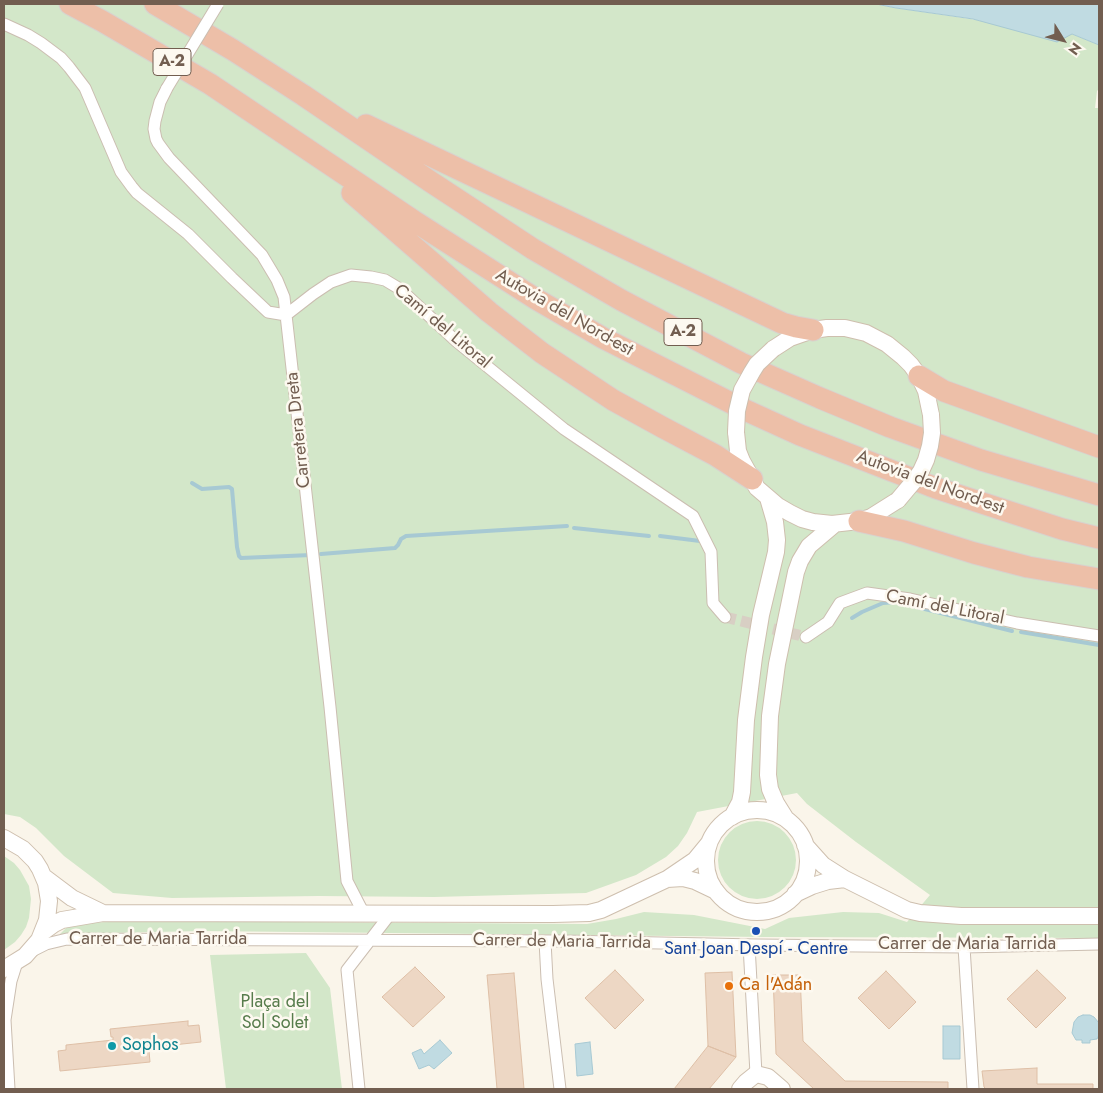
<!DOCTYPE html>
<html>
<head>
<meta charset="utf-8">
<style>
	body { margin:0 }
	#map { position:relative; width:1103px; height:1093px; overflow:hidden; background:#faf5ea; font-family:Jost,sans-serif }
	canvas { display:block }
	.frame { position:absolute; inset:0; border:5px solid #725e50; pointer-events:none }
	.north { position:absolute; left:1038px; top:15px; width:50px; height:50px; -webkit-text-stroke:4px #fdf9f0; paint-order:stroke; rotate:126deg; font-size:14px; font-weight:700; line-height:20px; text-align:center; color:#725e50 }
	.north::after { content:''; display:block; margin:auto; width:18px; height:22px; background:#725e50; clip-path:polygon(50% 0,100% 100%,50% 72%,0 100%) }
</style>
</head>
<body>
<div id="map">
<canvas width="1103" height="1093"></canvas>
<div class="frame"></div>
<div class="north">N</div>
</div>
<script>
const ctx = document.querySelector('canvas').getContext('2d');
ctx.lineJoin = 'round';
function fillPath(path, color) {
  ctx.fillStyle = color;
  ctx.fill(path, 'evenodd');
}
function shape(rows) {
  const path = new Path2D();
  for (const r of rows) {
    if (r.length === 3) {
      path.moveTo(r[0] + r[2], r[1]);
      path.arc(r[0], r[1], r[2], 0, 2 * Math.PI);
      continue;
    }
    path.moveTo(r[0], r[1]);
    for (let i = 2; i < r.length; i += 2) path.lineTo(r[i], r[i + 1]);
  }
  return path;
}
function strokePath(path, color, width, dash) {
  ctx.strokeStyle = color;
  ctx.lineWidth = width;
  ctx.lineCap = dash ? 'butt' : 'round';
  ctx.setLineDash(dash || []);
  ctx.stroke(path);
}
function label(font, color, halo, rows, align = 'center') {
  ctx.font = font + ' Jost,sans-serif';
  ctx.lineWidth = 5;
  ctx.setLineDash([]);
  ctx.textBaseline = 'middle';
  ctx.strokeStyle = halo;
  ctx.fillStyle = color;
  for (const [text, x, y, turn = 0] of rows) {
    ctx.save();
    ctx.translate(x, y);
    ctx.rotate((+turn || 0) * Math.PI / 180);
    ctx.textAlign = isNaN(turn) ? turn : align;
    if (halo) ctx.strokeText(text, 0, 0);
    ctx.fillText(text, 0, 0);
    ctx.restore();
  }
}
fillPath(shape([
	[4,4,876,4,896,8,1072,34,1099,45,1099,89,1097,91,1095,108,1099,108,1099,938,765,937,202,931,60,934,71,923,146,921,587,924,616,919,644,912,694,915,765,929,789,918,843,912,879,913,907,922,930,895,856,842,807,804,797,793,697,812,687,833,678,846,666,857,636,875,586,893,434,897,319,896,172,898,113,893,64,856,36,828,20,817,4,814],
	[757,860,39],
	[4,856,14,863,20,870,29,886,31,899,29,918,26,927,21,935,15,942,4,950],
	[306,953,330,988,342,1089,226,1089,210,955]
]), '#d3e7c9');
const water = shape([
	[876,4,1099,4,1099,45,1072,34,1057,42,973,19,896,8,876,4],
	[1083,1015,1090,1015,1094,1017,1099,1023,1099,1035,1097,1039,1090,1040,1090,1043,1082,1043,1082,1040,1076,1040,1072,1033,1074,1022,1078,1017,1083,1015],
	[943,1026,960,1026,960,1059,943,1059,943,1026],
	[440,1040,452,1053,434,1069,429,1065,419,1069,412,1053,421,1049,424,1054,440,1040],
	[590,1042,593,1074,577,1076,575,1044,590,1042]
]);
fillPath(water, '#c0dbe2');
strokePath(water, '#a7c9d3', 1);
strokePath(shape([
	[192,483,202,489,229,487,232,489,237,547,239,556,241,558,311,555],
	[574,528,649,536],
	[660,536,700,541],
	[321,554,395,548,398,545,401,539,406,536,567,526],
	[905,604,1012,631],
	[852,618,862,612,883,603,896,602],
	[1021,632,1099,645]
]), '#a7c9d3', 4);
const building = shape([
	[415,967,445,997,413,1027,382,997,415,967],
	[615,970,644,1000,615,1029,585,998,615,970],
	[1037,970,1066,998,1036,1028,1007,999,1037,970],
	[886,971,916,1002,889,1029,858,998,886,971],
	[732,972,736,1057,708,1046,705,973,732,972],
	[514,973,524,1089,497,1089,487,975,514,973],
	[773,975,800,975,803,1041,845,1081,948,1082,948,1089,814,1089,776,1054,773,975],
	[188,1021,188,1026,199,1025,201,1042,145,1048,145,1051,149,1051,150,1062,60,1071,58,1051,66,1050,66,1045,113,1040,113,1037,111,1037,110,1029,188,1021],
	[708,1046,736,1057,709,1089,674,1089,708,1046],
	[1037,1068,1037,1084,1093,1084,1093,1089,986,1089,984,1087,982,1071,1037,1068]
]);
fillPath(building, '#edd7c4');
strokePath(building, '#debfa6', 1);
strokePath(shape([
	[725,617,806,637]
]), '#d8cfc4', 11, [11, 5.5]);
const street = shape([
	[4,24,28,35,41,43,61,58,69,67,85,88,121,172,132,187,137,193,188,234,232,278,268,312,286,315,313,294,331,282,351,275,371,277,385,280,400,289,456,341,564,429,693,516,711,552,713,603,725,617],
	[167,88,160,102,155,121,154,129,156,139,158,143,169,158,262,255,277,280,284,297,330,707,347,881,364,914],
	[806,637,828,622,840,603,867,593,910,599,1017,623,1099,636],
	[545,941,547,979,560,1089],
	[749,945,756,1074],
	[964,947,973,1089],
	[32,951,46,944,67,939,564,941,756,945,964,947,1099,944],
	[9,1089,5,1020,11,981,17,962],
	[359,1089,347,970,391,913]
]);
const secondary = shape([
	[773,349,790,338,813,330,827,328,845,328,866,333,887,344,903,357,911,365,919,376,926,391,931,415],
	[736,432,738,451,742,461,757,488,778,506,790,513,802,519,813,522,832,524,859,521,871,517,898,500],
	[757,861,51],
	[732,817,740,802,742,792,746,720,754,657,761,615,776,552,777,540,775,522,768,498],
	[786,819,776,803,770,789,768,775,770,716,777,664,796,572,800,561,809,546,835,524],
	[4,838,23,849,35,861,40,869,46,883,49,901,47,920,39,940,25,956,4,969],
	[805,845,823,865,845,879,907,910,920,913,961,916,1099,916],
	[44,877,72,898,103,913],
	[667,879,683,878,695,881,716,891],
	[795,894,812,886,828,881,845,879],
	[43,932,54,924,62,920,103,913,553,914,589,913,601,910,667,879,695,860,709,843],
	[740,1089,746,1082,756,1074,768,1077,782,1089]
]);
const highway = shape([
	[70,4,102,21,210,84,414,221,536,299,603,338,743,409,800,435,936,488,1062,529,1099,538],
	[155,4,233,50,303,95,431,182,533,249,621,300,741,363,820,398,890,427,981,460,1099,495],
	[366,125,782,323,796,327,813,330],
	[352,193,489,312,542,353,613,400,662,427,715,455,752,479],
	[919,376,944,391,1099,447],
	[859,521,904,531,974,553,1028,567,1099,579]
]);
strokePath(street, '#cbbeb1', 13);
strokePath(secondary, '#cebfae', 18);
strokePath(highway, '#d8d2ce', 23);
strokePath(street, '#fff', 11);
strokePath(secondary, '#fff', 16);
strokePath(highway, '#edbfa8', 21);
const streetBridge = shape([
	[167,88,218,4]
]);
const secondaryBridge = shape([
	[736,432,737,411,742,390,752,372,757,364,773,349],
	[898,500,914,481,921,471,926,460,930,446,932,433,931,415]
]);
strokePath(streetBridge, '#cbbeb1', 13, []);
strokePath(secondaryBridge, '#cebfae', 18, []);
strokePath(streetBridge, '#fff', 11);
strokePath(secondaryBridge, '#fff', 16);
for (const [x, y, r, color] of [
	[756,931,5,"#1a4fb4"],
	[729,986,5,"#e8710a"],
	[112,1046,5,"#0f9aa8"]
]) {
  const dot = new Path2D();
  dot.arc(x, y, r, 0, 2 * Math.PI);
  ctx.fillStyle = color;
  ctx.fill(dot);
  strokePath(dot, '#fdf9f0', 2);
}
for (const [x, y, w] of [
	[172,62,38],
	[683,332,38]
]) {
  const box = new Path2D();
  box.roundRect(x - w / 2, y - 13.5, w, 27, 4);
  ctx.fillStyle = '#fdf9f0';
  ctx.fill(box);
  strokePath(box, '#725e50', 1);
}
label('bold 16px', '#725e50', null, [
	["A-2",172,62],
	["A-2",683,332]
]);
label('18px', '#725e50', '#fdf9f0', [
	["Autovia del Nord-est",564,313,30],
	["Camí del Litoral",442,327,40],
	["Carretera Dreta",299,430,-96],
	["Autovia del Nord-est",930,483,20],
	["Camí del Litoral",945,608,11],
	["Carrer de Maria Tarrida",158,940],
	["Carrer de Maria Tarrida",562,942,1],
	["Carrer de Maria Tarrida",967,945]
]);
label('18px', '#164399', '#fdf9f0', [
	["Sant Joan Despí - Centre",756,950]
]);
label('18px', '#c56008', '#fdf9f0', [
	["Ca l'Adán",739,986]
], 'left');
label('18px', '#577c4c', '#fdf9f0', [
	["Plaça del",275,1003],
	["Sol Solet",275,1024]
]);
label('18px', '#0d838f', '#fdf9f0', [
	["Sophos",122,1046]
], 'left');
</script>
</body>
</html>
